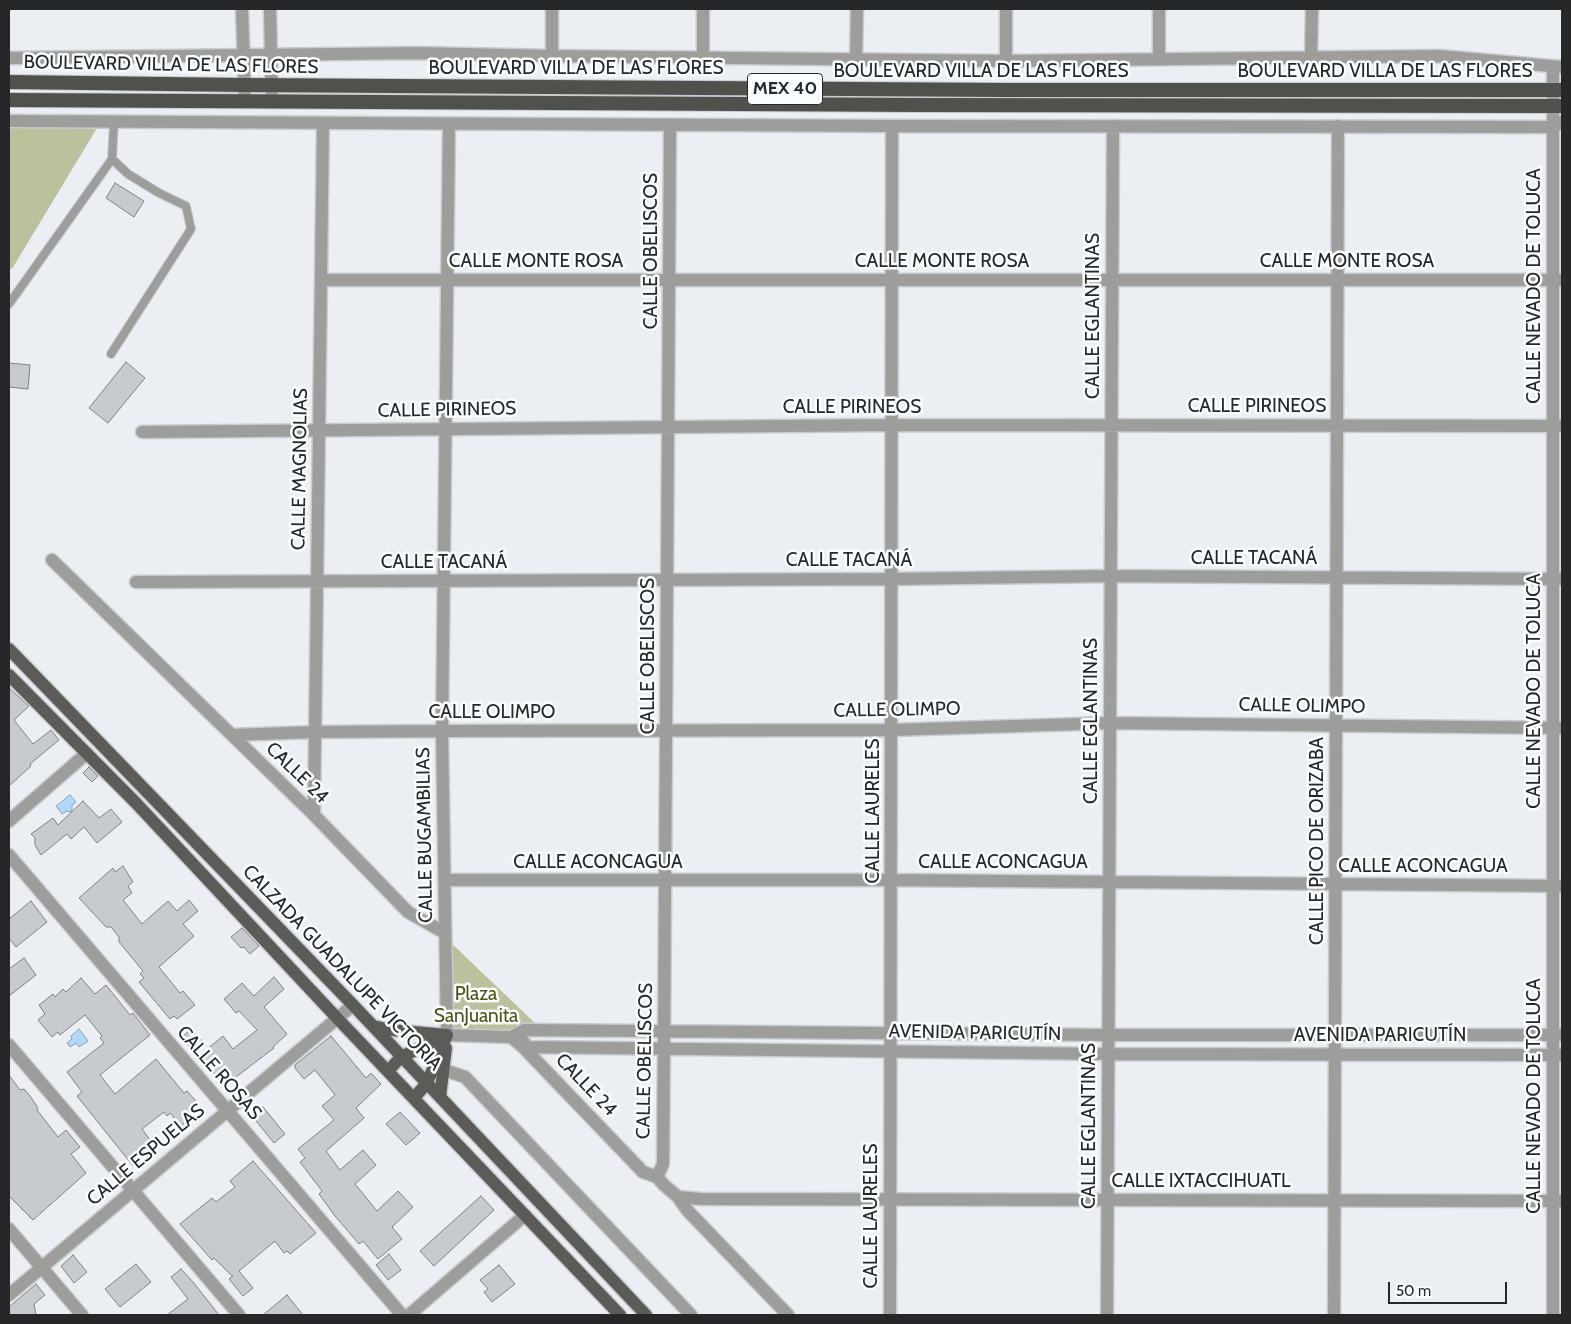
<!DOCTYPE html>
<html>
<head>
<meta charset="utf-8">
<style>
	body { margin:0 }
	#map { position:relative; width:1571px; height:1324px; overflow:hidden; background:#ebeff3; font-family:Cabin,sans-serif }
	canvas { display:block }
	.frame { position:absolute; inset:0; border:10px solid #262729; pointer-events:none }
	.scale { position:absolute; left:1388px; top:1282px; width:119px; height:22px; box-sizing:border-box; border:2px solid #262729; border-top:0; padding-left:6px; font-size:15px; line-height:18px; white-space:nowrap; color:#262729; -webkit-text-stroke:4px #fafdff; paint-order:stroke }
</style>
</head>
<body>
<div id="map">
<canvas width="1571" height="1324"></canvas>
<div class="frame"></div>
<div class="scale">50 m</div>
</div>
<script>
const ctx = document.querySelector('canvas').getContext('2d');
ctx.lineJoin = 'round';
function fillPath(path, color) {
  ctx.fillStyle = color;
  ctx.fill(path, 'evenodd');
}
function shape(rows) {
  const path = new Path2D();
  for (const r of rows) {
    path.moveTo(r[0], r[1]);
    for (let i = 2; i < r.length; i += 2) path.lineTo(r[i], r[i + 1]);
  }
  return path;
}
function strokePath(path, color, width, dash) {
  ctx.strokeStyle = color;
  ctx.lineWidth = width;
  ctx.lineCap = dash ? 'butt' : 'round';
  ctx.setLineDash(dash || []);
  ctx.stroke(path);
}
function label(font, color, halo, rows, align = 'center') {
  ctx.font = font + ' Cabin,sans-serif';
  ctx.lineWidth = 5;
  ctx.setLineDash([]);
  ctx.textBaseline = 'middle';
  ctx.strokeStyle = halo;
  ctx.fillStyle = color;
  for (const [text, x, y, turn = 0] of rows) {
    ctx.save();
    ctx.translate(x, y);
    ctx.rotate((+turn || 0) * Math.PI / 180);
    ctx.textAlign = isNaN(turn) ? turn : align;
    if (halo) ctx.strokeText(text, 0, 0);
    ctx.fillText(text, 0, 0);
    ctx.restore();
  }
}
fillPath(shape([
	[9,120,100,123,12,269,9,268],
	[448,940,537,1025,521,1033,448,1033]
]), '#bbc19c');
const water = shape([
	[70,795,76,802,72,805,72,812,67,811,62,814,56,806,70,795],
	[79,1029,88,1041,79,1047,76,1043,70,1047,67,1043,72,1039,71,1036,79,1029]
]);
fillPath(water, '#b1d8f6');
strokePath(water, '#87a3b8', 1);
const building = shape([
	[115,183,144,201,134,217,106,198,115,183],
	[126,362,145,378,108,423,89,408,126,362],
	[9,363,30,365,28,389,9,387,9,363],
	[9,688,29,706,14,720,33,744,51,730,59,740,30,764,31,766,9,786,9,688],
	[89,767,98,776,92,782,83,773,89,767],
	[83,801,99,818,111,809,122,822,97,843,84,827,71,839,67,834,41,855,35,845,35,838,31,834,53,818,58,825,83,801],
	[123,866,133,882,128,886,132,893,123,900,142,924,168,901,177,911,189,900,198,911,183,924,194,936,159,967,180,993,183,991,195,1005,177,1019,174,1016,170,1019,139,982,144,978,140,974,143,971,119,942,119,937,111,927,106,927,79,898,113,868,115,872,123,866],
	[31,901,47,922,16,947,9,938,9,919,31,901],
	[242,928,259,946,250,954,244,947,241,948,231,937,242,928],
	[24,958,36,975,9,996,9,969,24,958],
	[274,977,284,989,264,1007,287,1034,273,1047,274,1048,224,1086,200,1055,223,1036,233,1049,257,1030,239,1011,236,1013,224,999,242,983,254,996,274,977],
	[81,978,95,994,106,985,130,1015,133,1013,150,1035,100,1075,115,1094,156,1059,184,1093,187,1091,202,1108,181,1126,170,1113,167,1116,164,1112,142,1129,150,1140,141,1148,146,1155,133,1166,77,1096,82,1092,67,1072,104,1043,100,1038,102,1036,85,1015,60,1035,58,1032,52,1037,38,1020,45,1014,39,1005,53,994,55,997,63,989,66,992,81,978],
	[191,1029,205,1044,195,1053,182,1037,191,1029],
	[331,1036,366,1078,371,1073,381,1084,356,1108,364,1118,326,1151,340,1170,363,1150,376,1165,355,1184,377,1211,398,1191,413,1207,392,1227,402,1239,378,1259,363,1241,359,1244,335,1216,319,1194,322,1191,300,1162,305,1158,298,1149,334,1120,322,1106,335,1095,315,1070,304,1079,295,1068,295,1065,331,1036],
	[9,1075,20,1090,24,1089,30,1096,38,1108,37,1110,58,1137,66,1130,80,1147,71,1154,86,1173,33,1220,9,1196,9,1075],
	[263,1107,285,1134,274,1143,252,1116,263,1107],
	[400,1112,420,1133,406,1145,386,1124,400,1112],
	[253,1161,316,1233,290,1254,287,1251,284,1253,275,1241,239,1271,253,1288,243,1296,229,1279,233,1276,232,1276,214,1258,212,1260,180,1224,212,1198,216,1202,235,1187,230,1181,253,1161],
	[481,1196,494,1210,434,1266,420,1251,481,1196],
	[389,1254,401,1270,388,1280,376,1265,389,1254],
	[73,1255,87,1272,74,1283,61,1266,73,1255],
	[136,1264,151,1282,120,1307,105,1289,136,1264],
	[499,1265,515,1284,492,1302,484,1292,488,1289,480,1280,499,1265],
	[181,1269,193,1282,219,1315,167,1315,188,1299,171,1277,181,1269],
	[36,1284,45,1295,34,1304,36,1315,9,1315,9,1307,36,1284],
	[287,1295,303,1315,263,1315,287,1295]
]);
fillPath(building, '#c7cbcf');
strokePath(building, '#7e8286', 1);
const service = shape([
	[9,304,112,159,114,122],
	[111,354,191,229,186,206,159,193,128,174,112,159]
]);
const minor = shape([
	[242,9,245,102],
	[270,9,272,102],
	[1006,9,1006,61],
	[552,56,552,9],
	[1311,57,1312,9],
	[9,58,418,53,552,56,1006,61,1439,56,1562,67],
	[703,58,703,9],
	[856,59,857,9],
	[1159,59,1159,9],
	[9,121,892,126,1553,127,1562,122],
	[449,124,442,731,447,1035,511,1037,524,1030,1108,1035,1562,1035],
	[670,125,664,1048,663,1164,657,1177,664,1185,678,1197,701,1199,1562,1201],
	[321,280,1562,280],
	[142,432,893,425,1562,426],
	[52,560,314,815,408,912,445,933],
	[136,582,892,579,1111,576,1562,579],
	[232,735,315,732,442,731,892,730,1110,723,1562,728],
	[314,815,323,123],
	[9,821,87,753],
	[9,855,402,1315],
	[444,880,891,880,1562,886],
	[511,1037,523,1047,1108,1054,1562,1055],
	[524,1042,523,1047,643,1172,657,1177],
	[9,1045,239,1315],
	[444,1070,465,1077,691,1315],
	[678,1197,687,1210,788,1315],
	[9,1229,82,1315],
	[9,1295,353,1005],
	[409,1315,525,1215],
	[890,1315,892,126],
	[1107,1315,1113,126],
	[1334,1315,1338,126],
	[1553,1315,1553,67]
]);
const primary = shape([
	[9,649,353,1005,646,1315],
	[9,675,136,803,337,1018,620,1315],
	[373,1026,392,1030,447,1035],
	[388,1071,401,1057,447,1035],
	[440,1097,446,1048],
	[414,1098,427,1083,447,1035]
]);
const trunk = shape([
	[9,82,244,85,1004,90,1562,90],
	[9,100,922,105,1562,106]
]);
strokePath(service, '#c8cbcf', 10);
strokePath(minor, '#c8cbcf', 15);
strokePath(primary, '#c8cbcf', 15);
strokePath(trunk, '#c8cbcf', 16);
strokePath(service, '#9d9e9c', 8);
strokePath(minor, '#9d9e9c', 12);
strokePath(primary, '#5b5c58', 12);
strokePath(trunk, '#50504c', 14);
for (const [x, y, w] of [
	[785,89,75]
]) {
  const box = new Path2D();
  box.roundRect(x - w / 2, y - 15.5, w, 31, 4);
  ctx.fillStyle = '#fafdff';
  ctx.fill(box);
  strokePath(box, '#262729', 1);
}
label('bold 18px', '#262729', null, [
	["MEX 40",785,89]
]);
label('19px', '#262729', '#fafdff', [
	["BOULEVARD VILLA DE LAS FLORES",171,65,1],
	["BOULEVARD VILLA DE LAS FLORES",576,68],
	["BOULEVARD VILLA DE LAS FLORES",981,71],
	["BOULEVARD VILLA DE LAS FLORES",1385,71],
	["CALLE OBELISCOS",651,251,-90],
	["CALLE MONTE ROSA",536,261],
	["CALLE MONTE ROSA",942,261],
	["CALLE MONTE ROSA",1347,261],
	["CALLE NEVADO DE TOLUCA",1534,286,-90],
	["CALLE EGLANTINAS",1093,316,-90],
	["CALLE PIRINEOS",1257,406],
	["CALLE PIRINEOS",852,407],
	["CALLE PIRINEOS",447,410,-1],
	["CALLE MAGNOLIAS",300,469,-89],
	["CALLE TACANÁ",1254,558],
	["CALLE TACANÁ",849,560],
	["CALLE TACANÁ",444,562],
	["CALLE OBELISCOS",648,656,-90],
	["CALLE NEVADO DE TOLUCA",1534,691,-90],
	["CALLE OLIMPO",1302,706,1],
	["CALLE OLIMPO",897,710,-1],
	["CALLE OLIMPO",492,712],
	["CALLE EGLANTINAS",1091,721,-90],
	["CALLE 24",297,773,44],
	["CALLE LAURELES",873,811,-90],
	["CALLE BUGAMBILIAS",425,835,-91],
	["CALLE PICO DE ORIZABA",1317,841,-90],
	["CALLE ACONCAGUA",598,862],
	["CALLE ACONCAGUA",1003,862],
	["CALLE ACONCAGUA",1423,866],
	["CALZADA GUADALUPE VICTORIA",342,968,46],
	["AVENIDA PARICUTÍN",975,1033,1],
	["AVENIDA PARICUTÍN",1380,1035],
	["CALLE OBELISCOS",645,1061,-89],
	["CALLE ROSAS",219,1073,49],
	["CALLE 24",586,1085,46],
	["CALLE NEVADO DE TOLUCA",1534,1096,-90],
	["CALLE EGLANTINAS",1089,1126,-90],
	["CALLE ESPUELAS",146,1155,-40],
	["CALLE IXTACCIHUATL",1201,1181],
	["CALLE LAURELES",871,1216,-90]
]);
label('19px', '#4d5314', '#fafdff', [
	["Plaza",476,994],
	["SanJuanita",476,1016]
]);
</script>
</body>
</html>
